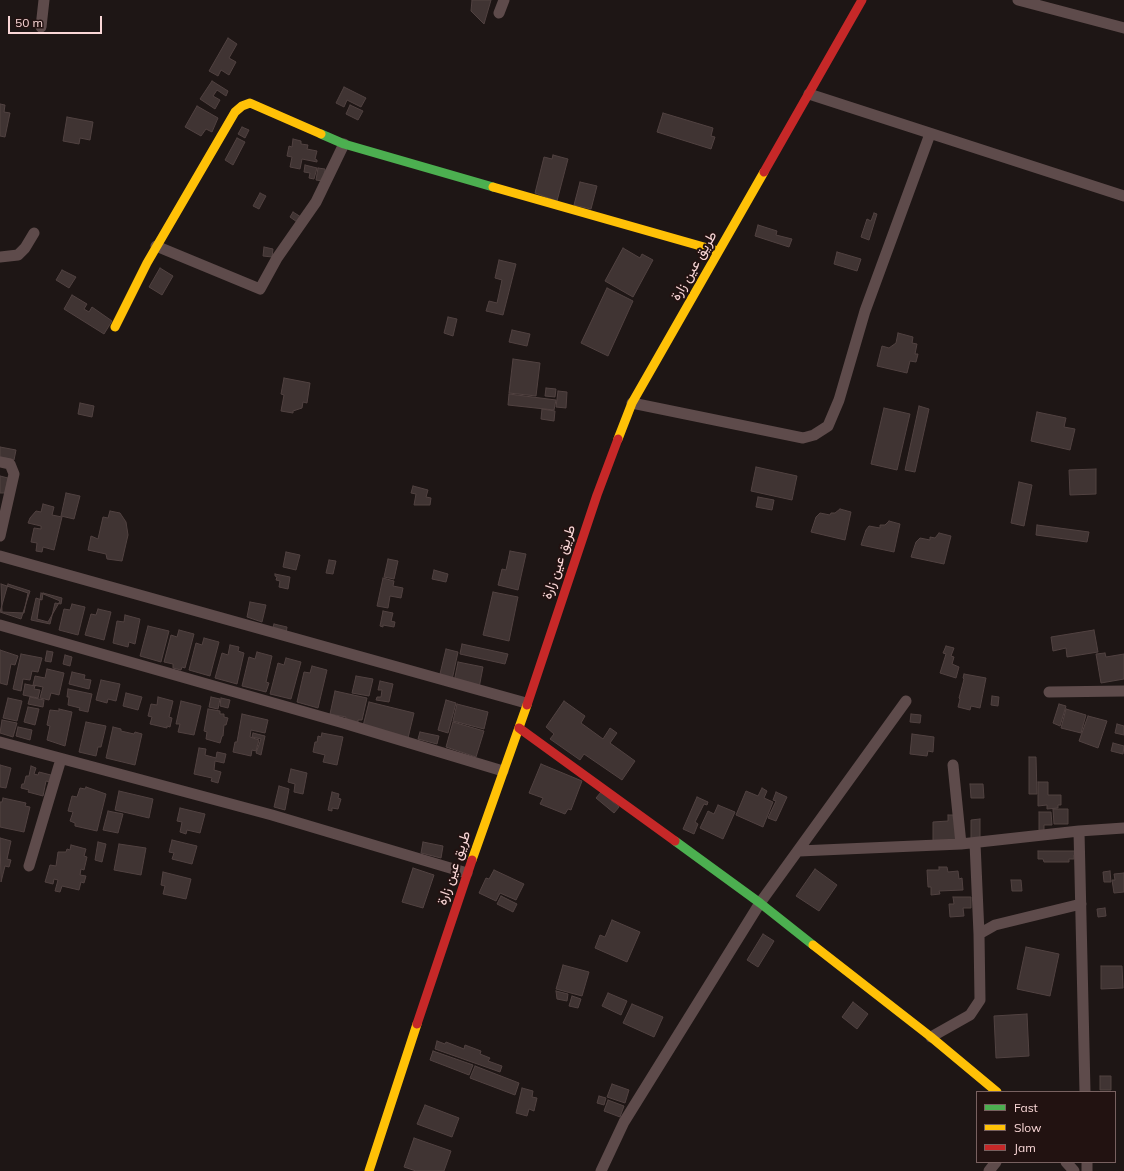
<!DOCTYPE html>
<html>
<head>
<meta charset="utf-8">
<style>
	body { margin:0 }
	#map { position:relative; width:1124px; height:1171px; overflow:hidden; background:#1e1615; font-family:Mulish,sans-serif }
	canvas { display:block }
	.legend { position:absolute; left:976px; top:1091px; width:140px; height:72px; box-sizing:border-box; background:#221211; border:1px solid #786160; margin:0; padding:5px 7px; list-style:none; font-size:12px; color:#fad7d7 }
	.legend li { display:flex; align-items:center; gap:8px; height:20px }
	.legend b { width:20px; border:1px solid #786160 }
	.scale { position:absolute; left:8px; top:16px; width:94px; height:18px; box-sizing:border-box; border:2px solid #fad7d7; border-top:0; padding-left:5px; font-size:12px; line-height:14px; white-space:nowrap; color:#fad7d7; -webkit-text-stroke:3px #221211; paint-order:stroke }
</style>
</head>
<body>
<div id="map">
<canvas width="1124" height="1171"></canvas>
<ul class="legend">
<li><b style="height:5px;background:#4caf50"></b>Fast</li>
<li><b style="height:5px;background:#ffc107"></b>Slow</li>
<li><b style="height:5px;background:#c62828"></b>Jam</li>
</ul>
<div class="scale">50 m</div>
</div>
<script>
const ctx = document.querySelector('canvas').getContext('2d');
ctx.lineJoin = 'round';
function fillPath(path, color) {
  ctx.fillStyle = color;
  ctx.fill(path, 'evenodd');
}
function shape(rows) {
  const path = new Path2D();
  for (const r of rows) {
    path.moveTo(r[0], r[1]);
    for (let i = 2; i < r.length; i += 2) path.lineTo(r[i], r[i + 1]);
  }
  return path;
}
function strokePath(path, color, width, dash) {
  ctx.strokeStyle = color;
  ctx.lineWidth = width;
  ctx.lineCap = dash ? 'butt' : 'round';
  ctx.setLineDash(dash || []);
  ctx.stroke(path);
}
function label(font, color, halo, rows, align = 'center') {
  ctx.font = font + ' Mulish,Vazirmatn,sans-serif';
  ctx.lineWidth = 4;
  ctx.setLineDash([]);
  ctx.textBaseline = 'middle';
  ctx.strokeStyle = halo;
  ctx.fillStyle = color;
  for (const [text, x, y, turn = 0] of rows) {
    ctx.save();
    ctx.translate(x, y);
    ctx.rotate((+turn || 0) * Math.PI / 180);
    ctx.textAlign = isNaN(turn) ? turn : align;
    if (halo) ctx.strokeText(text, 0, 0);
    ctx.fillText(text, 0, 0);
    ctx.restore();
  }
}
const building = shape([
	[472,0,491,0,484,24,471,11,472,0],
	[228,38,237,44,229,58,236,62,229,75,221,70,218,76,209,71,228,38],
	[212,81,228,91,226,96,217,90,213,96,220,100,215,109,200,99,212,81],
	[344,87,366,98,361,107,347,100,344,107,336,103,344,87],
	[0,104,5,105,4,112,10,113,5,137,0,136,0,104],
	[350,105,363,111,358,120,346,114,350,105],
	[197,106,218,118,212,132,206,129,201,136,185,127,197,106],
	[663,113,713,128,711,136,715,137,711,149,657,132,663,113],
	[67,117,93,122,90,140,80,138,79,144,63,141,67,117],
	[242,127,249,130,245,138,238,134,242,127],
	[237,138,245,142,233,165,225,160,237,138],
	[293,139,301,141,301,144,308,145,307,149,317,151,315,159,317,160,317,162,302,159,300,169,290,167,292,157,287,156,289,146,292,147,293,139],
	[553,155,568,159,557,201,535,193,544,157,552,159,553,155],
	[305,165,317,168,314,179,309,178,310,173,304,172,305,165],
	[318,168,325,169,323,181,316,180,318,168],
	[580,182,597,186,591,209,574,205,580,182],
	[260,193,266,196,259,209,253,206,260,193],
	[293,212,301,217,297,222,290,217,293,212],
	[874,213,877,214,869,240,861,237,867,219,871,221,874,213],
	[758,225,777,231,776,235,792,239,789,247,755,236,758,225],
	[264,247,273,249,272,257,263,256,264,247],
	[623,248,640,258,642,254,653,260,633,297,605,281,623,248],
	[837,252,861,259,857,271,834,264,837,252],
	[499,260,516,264,503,315,486,311,489,301,497,303,502,280,495,278,499,260],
	[160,268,173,276,162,295,149,287,160,268],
	[62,270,76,277,69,288,56,280,62,270],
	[607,288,633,301,608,356,581,343,607,288],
	[72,295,87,304,84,309,89,312,92,307,112,321,104,334,64,309,72,295],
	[448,317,457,319,453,336,444,333,448,317],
	[512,330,530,334,527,346,509,342,512,330],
	[898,333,913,337,912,343,917,344,915,354,918,354,916,362,910,361,907,373,877,366,882,346,889,348,896,343,898,333],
	[513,359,540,363,536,396,509,393,513,359],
	[284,378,310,383,307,403,303,402,302,408,293,411,293,413,281,411,284,395,281,394,284,378],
	[546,388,556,389,555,397,545,396,546,388],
	[558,391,567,392,566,408,556,407,558,391],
	[509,394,556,400,554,410,508,405,509,394],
	[80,403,94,406,92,417,78,414,80,403],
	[919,406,929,409,915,472,905,470,919,406],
	[884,408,910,414,897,470,871,464,884,408],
	[542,409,555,411,554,421,541,419,542,409],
	[1037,412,1066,418,1064,427,1075,429,1070,450,1031,441,1037,412],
	[0,447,16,450,14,460,0,457,0,447],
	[756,467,797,476,792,500,751,491,756,467],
	[1096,469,1096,494,1070,495,1069,470,1096,469],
	[0,476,8,478,5,493,0,493,0,476],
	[1019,482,1032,485,1024,526,1011,523,1019,482],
	[413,486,428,490,426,497,431,498,430,505,414,505,416,494,411,493,413,486],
	[66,493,80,496,74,519,61,516,66,493],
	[758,497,774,500,772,510,756,507,758,497],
	[43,504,54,507,52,515,62,517,54,550,43,547,42,552,36,551,37,543,31,542,34,528,41,529,41,526,28,523,30,518,36,511,41,512,43,504],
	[840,509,851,512,845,540,811,532,816,517,820,513,830,515,831,513,835,513,840,509],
	[110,511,120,513,126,522,128,535,122,561,107,559,106,554,88,550,91,536,98,539,103,517,108,518,110,511],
	[889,521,900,524,894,552,861,545,866,530,869,526,880,528,880,525,885,525,889,521],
	[1037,525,1089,532,1087,542,1036,535,1037,525],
	[939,533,951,536,944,564,911,557,916,542,920,538,930,540,930,537,935,538,939,533],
	[510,551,526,554,518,590,498,585,502,569,506,570,510,551],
	[286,552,300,555,296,570,283,567,286,552],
	[388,559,398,561,394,579,384,577,388,559],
	[329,560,336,561,333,574,326,573,329,560],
	[434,570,448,574,446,582,432,579,434,570],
	[275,574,290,577,288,589,279,587,280,581,276,580,277,577,275,576,275,574],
	[383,578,394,581,393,586,403,588,401,598,390,596,388,608,377,606,383,578],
	[1,584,28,593,24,613,2,612,1,584],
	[8,584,30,591,21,619,0,612,8,584],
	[493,592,518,597,509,641,483,635,493,592],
	[41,593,60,601,48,622,37,619,41,593],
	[43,593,62,598,61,604,55,603,50,624,31,620,36,598,42,600,43,593],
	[250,602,266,605,262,622,247,617,250,602],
	[72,604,85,607,78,635,59,630,64,609,70,610,72,604],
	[98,609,111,612,104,640,85,635,91,614,96,615,98,609],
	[383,611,393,613,391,621,395,622,394,627,383,625,383,627,380,626,383,611],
	[125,615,140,619,135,644,129,642,128,647,113,643,117,621,124,622,125,615],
	[274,624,287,627,286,634,272,631,274,624],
	[148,626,169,631,161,662,140,656,148,626],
	[179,630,194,634,185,668,182,667,181,670,173,668,173,664,164,662,171,635,177,637,179,630],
	[1094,630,1098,652,1067,657,1066,648,1053,651,1051,637,1094,630],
	[204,638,219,642,210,676,189,670,196,643,202,645,204,638],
	[462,644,508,654,505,664,460,654,462,644],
	[230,645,239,647,238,651,244,653,237,684,215,678,222,653,228,655,230,645],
	[946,646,954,648,951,656,954,657,952,664,959,667,956,678,940,673,946,654,943,653,946,646],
	[446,649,458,652,452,680,439,678,446,649],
	[0,650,18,656,15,665,11,664,7,685,0,683,0,650],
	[47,651,53,652,51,662,45,661,47,651],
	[257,652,272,656,266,682,269,683,266,692,242,686,249,657,255,659,257,652],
	[1105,653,1106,657,1124,654,1124,679,1101,683,1096,654,1105,653],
	[21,654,42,658,38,672,32,671,30,680,23,679,21,691,13,689,21,654],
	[65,655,72,657,70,666,63,664,65,655],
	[286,658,301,662,291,699,270,694,278,663,284,665,286,658],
	[458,662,483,667,479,688,454,682,458,662],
	[312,666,327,670,318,708,297,702,304,672,310,673,312,666],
	[47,669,64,673,59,695,51,693,49,700,40,698,43,687,33,685,35,676,45,678,47,669],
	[72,672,85,675,84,679,91,680,89,689,69,684,72,672],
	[964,674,986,678,980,708,971,706,970,710,958,707,960,699,959,698,964,679,963,678,964,674],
	[356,676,373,679,369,696,352,693,356,676],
	[101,680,120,684,116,701,108,699,107,703,96,700,101,680],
	[380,681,393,684,389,702,376,700,377,697,381,697,382,690,378,690,380,681],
	[25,684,35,686,34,689,40,690,38,698,23,695,25,684],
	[68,689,92,694,88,712,79,710,80,708,68,705,69,697,67,697,68,689],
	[335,691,367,698,362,720,358,720,358,722,345,720,346,717,330,714,335,691],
	[126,693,142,697,138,710,123,706,126,693],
	[992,696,999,697,998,706,991,705,992,696],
	[30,697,44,700,43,707,28,704,30,697],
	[158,697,173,701,169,717,172,718,170,727,167,726,167,728,150,724,152,717,148,716,151,704,157,705,158,697],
	[211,697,220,699,218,709,209,707,211,697],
	[8,698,22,701,17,721,3,718,8,698],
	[221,698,230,700,228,708,220,706,221,698],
	[446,700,456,703,448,733,438,730,446,700],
	[181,701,201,706,194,735,178,732,180,724,176,724,181,701],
	[564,701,585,716,581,723,603,739,610,728,617,733,610,743,635,761,622,780,584,754,580,760,550,739,554,734,546,727,564,701],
	[369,702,414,713,408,738,363,726,369,702],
	[457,704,488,712,484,729,453,721,457,704],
	[1059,704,1066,706,1060,726,1053,723,1059,704],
	[28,707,39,709,35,725,24,722,28,707],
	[59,709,72,712,65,746,47,740,50,726,47,725,50,710,59,711,59,709],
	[208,709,220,711,220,714,224,714,224,717,228,718,226,725,224,725,223,736,222,736,220,743,206,739,207,732,204,731,208,709],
	[1066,709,1086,715,1081,733,1061,728,1066,709],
	[242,714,268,720,265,733,251,730,250,737,259,740,256,751,252,750,251,756,233,752,235,742,237,742,242,714],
	[911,714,921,715,920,723,910,722,911,714],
	[1088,716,1107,721,1098,748,1079,741,1088,716],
	[2,720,17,723,13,737,0,733,2,720],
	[86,722,106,726,101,747,98,747,96,756,79,752,86,722],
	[453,722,484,731,476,757,446,747,453,722],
	[1117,724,1124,726,1124,735,1115,733,1117,724],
	[18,727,32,730,30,740,16,736,18,727],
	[113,727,121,729,121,731,134,734,135,732,142,734,135,765,106,758,113,727],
	[420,732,439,736,437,744,418,739,420,732],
	[253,733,265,736,261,755,256,753,261,739,252,737,253,733],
	[322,733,343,737,337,765,323,762,325,755,313,752,315,742,317,742,318,736,321,737,322,733],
	[912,734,934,737,933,752,928,751,927,756,910,754,912,734],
	[1113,743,1124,746,1123,754,1111,751,1113,743],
	[199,748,206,749,205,755,216,758,217,752,226,754,224,763,215,761,214,770,221,772,218,783,211,781,212,778,194,774,199,748],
	[1029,757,1036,757,1037,794,1029,794,1029,757],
	[541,764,582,781,571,810,568,809,565,814,540,804,543,798,529,793,541,764],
	[0,765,11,768,6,788,0,787,0,765],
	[31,766,36,768,34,774,38,775,39,772,51,775,50,782,46,781,43,796,28,792,29,790,21,788,22,784,24,784,26,776,29,776,31,766],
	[291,769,307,773,303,794,294,792,295,784,288,782,291,769],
	[1038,782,1048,782,1048,795,1061,795,1061,805,1058,805,1058,808,1047,809,1047,805,1038,806,1038,782],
	[970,784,983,784,984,798,971,798,970,784],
	[279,786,289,789,285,810,274,807,279,786],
	[86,787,106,794,97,831,75,826,75,823,70,821,73,812,68,811,72,796,77,797,80,788,85,789,86,787],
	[762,788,767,791,764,798,773,802,763,827,736,815,746,791,758,796,762,788],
	[119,791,153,799,149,818,115,810,119,791],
	[332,792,339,794,338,798,341,799,338,809,332,808,332,811,328,810,332,792],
	[601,792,619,807,614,813,596,798,601,792],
	[776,792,787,797,776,821,768,818,776,801,773,800,776,792],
	[697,797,708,802,707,805,704,804,695,822,698,824,694,834,683,829,697,797],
	[3,798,26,803,25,806,30,807,24,832,0,827,0,802,2,802,3,798],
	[718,805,735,812,723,839,700,828,708,811,714,814,718,805],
	[180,808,205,814,200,833,187,830,186,834,180,832,182,822,177,821,180,808],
	[1053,809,1068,809,1068,824,1054,824,1053,809],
	[108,811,123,814,118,833,103,830,108,811],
	[1039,812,1051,812,1052,825,1044,825,1044,833,1039,833,1039,812],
	[948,815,956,815,956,841,933,841,933,822,948,821,948,815],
	[980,819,980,839,971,839,971,820,980,819],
	[0,838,11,841,7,859,11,860,9,867,5,866,1,882,0,838],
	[172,840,197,846,192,864,172,859,174,853,169,852,172,840],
	[98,842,106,844,102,862,95,860,98,842],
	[423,842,443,846,441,858,421,853,423,842],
	[119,844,146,848,141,875,114,870,119,844],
	[71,845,86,849,84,856,87,857,84,870,81,869,80,875,86,876,84,883,81,882,79,890,62,886,60,892,55,891,58,880,54,879,53,884,45,882,50,865,56,866,58,852,66,852,67,849,70,850,71,845],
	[1038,851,1078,851,1078,855,1074,855,1074,859,1069,859,1069,862,1044,862,1043,859,1038,859,1038,851],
	[939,867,947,867,948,872,958,871,959,879,962,878,963,890,939,891,940,894,931,895,931,887,928,887,927,870,939,870,939,867],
	[413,868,434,875,423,908,402,902,413,868],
	[815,869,837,885,819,911,796,896,815,869],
	[494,870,524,884,516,900,500,893,496,901,479,893,486,878,489,879,494,870],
	[1110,871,1111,882,1104,882,1103,872,1110,871],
	[163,872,191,879,186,899,163,894,165,886,161,885,163,872],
	[1124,873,1124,892,1114,893,1112,880,1115,880,1114,874,1124,873],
	[1011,880,1021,880,1022,891,1012,891,1011,880],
	[501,896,517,904,513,912,497,904,501,896],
	[953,897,971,897,971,908,963,908,964,916,950,917,949,904,954,904,953,897],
	[1105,908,1106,916,1098,917,1097,909,1105,908],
	[612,920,640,932,627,962,595,948,600,935,605,937,612,920],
	[763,934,774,941,758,967,747,960,763,934],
	[1026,947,1059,954,1050,996,1017,989,1026,947],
	[563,965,589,972,582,996,556,989,563,965],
	[1101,966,1122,966,1123,988,1101,989,1101,966],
	[556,991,568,994,567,1001,557,999,556,991],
	[608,993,627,1001,621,1015,602,1006,608,993],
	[572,996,581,999,578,1008,569,1006,572,996],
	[853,1002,868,1014,857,1029,842,1017,853,1002],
	[632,1004,663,1017,654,1037,623,1023,632,1004],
	[1027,1014,1029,1056,996,1058,994,1016,1027,1014],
	[437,1041,445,1044,446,1042,464,1049,465,1045,481,1051,480,1054,490,1058,488,1061,502,1066,500,1072,435,1049,437,1041],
	[433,1051,473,1065,469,1075,430,1060,433,1051],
	[475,1066,519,1083,515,1095,470,1078,475,1066],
	[1100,1076,1111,1076,1111,1090,1100,1090,1100,1076],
	[612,1084,629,1090,625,1103,607,1097,612,1084],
	[522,1088,533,1091,532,1097,537,1098,534,1111,529,1109,527,1116,516,1113,522,1088],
	[599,1096,606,1098,604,1105,597,1103,599,1096],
	[608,1100,624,1106,620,1117,604,1111,608,1100],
	[425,1105,459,1118,452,1137,417,1124,425,1105],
	[414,1138,451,1151,444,1171,416,1171,404,1167,414,1138]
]);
fillPath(building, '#403433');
strokePath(building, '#514241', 1);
strokePath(shape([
	[1018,0,1124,28],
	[499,13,504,0],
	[41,27,44,0],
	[809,94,1124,196],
	[156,246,260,289,277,258,316,202,344,144],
	[0,257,18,255,25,248,34,233],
	[632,403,803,438,814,435,828,426,839,400,865,311,930,134],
	[0,462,10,464,14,474,0,536],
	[0,556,526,703],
	[0,625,340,722,503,771],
	[1049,692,1124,691],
	[0,742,272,815,467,873],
	[953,765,961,844],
	[1079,831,1085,1092],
	[799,851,961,844,1079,831,1124,828],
	[29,866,61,759],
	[979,934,995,925,1081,904],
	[931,1037,970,1015,980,1000,979,934,975,843],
	[1066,1162,1074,1171],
	[1087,1162,1087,1171],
	[601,1171,624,1122,760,903,906,701],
	[989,1171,996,1162]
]), '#5e4b4b', 11);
strokePath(shape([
	[321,134,344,144,493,187],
	[675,841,760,903,813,945]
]), '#4caf50', 9);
strokePath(shape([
	[493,187,718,251],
	[115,327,147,263,235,112,242,106,250,103,321,134],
	[618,439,632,403,764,172],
	[472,860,527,705],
	[813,945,931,1037,997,1092],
	[369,1171,417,1024]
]), '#ffc107', 9);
strokePath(shape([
	[764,172,862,0],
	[527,705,597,495,618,439],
	[519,728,675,841],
	[417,1024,472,860]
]), '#c62828', 9);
label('14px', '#fad7d7', '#221211', [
	["طريق عين زارة",694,266,-60],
	["طريق عين زارة",559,562,-71],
	["طريق عين زارة",454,868,-71]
]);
</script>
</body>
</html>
